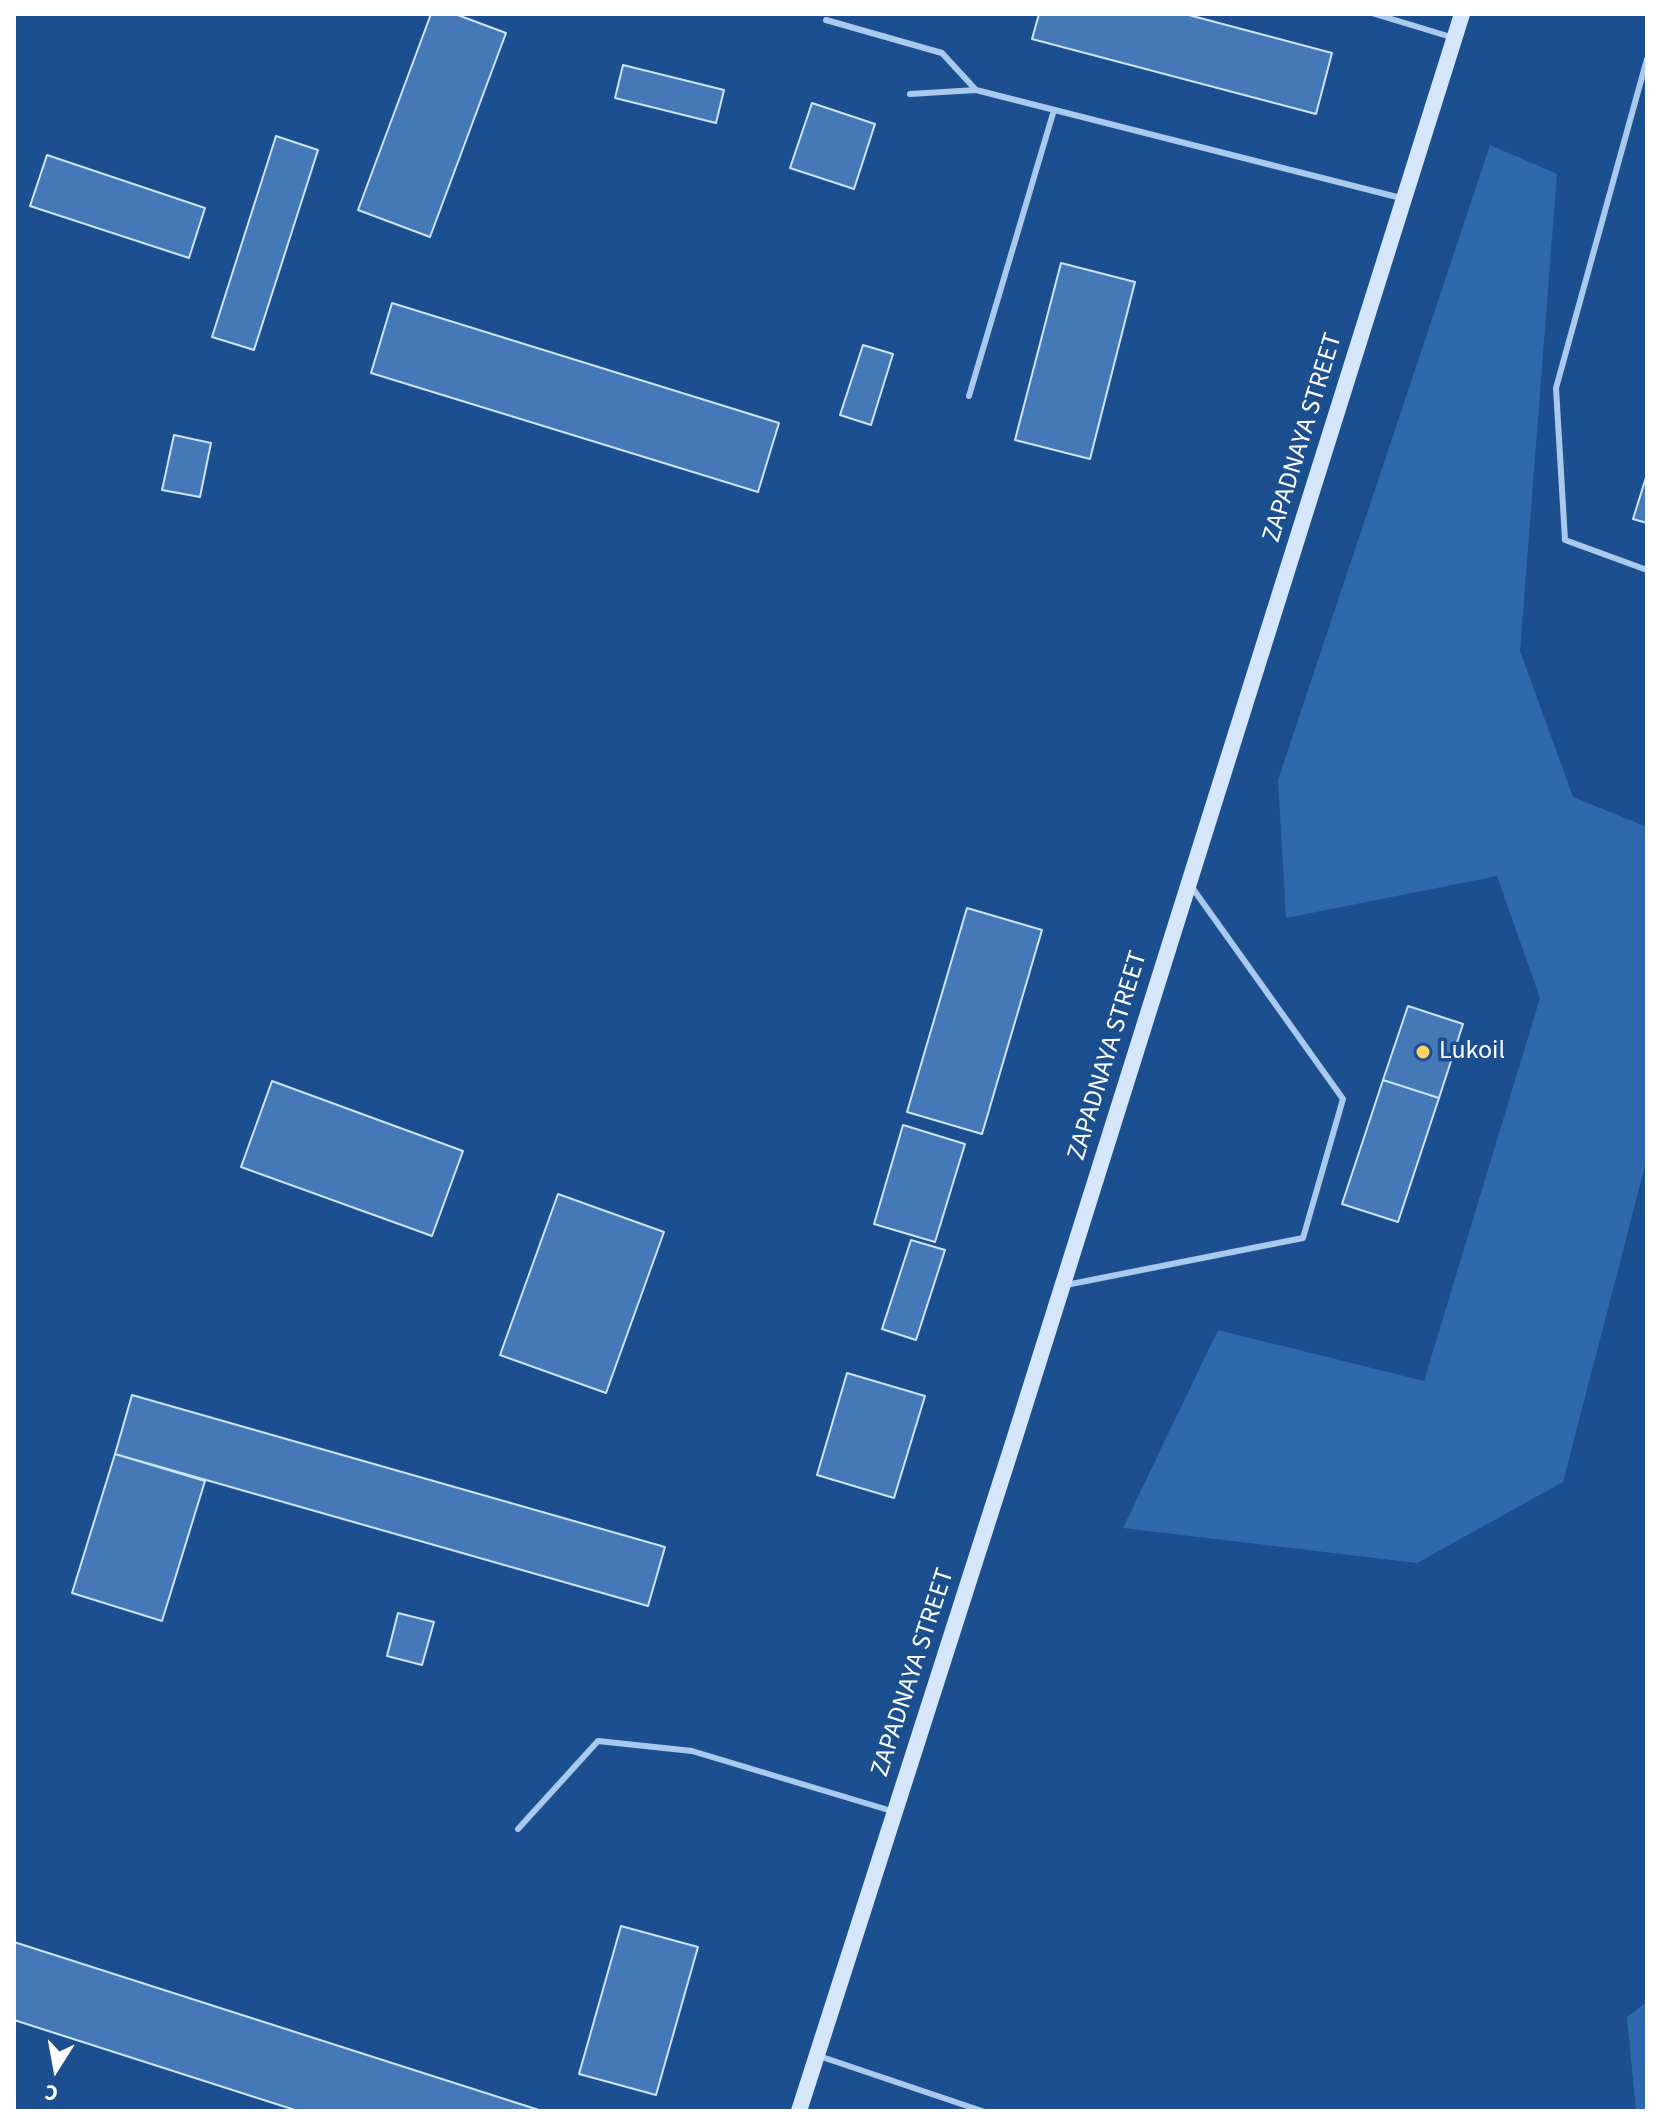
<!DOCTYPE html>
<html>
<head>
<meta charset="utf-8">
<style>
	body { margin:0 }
	#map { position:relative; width:1661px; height:2125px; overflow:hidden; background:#1b4f8f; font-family:"Source Sans 3",sans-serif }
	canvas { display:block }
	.frame { position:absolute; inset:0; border:16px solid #fff; pointer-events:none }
	.north { position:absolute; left:16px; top:2029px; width:80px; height:80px; -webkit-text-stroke:6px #1b4f8f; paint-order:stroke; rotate:191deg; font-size:22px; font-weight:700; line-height:32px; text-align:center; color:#fff }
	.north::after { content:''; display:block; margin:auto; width:28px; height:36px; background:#fff; clip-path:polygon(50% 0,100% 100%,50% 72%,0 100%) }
</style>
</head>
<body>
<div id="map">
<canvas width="1661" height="2125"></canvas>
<div class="frame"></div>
<div class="north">С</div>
</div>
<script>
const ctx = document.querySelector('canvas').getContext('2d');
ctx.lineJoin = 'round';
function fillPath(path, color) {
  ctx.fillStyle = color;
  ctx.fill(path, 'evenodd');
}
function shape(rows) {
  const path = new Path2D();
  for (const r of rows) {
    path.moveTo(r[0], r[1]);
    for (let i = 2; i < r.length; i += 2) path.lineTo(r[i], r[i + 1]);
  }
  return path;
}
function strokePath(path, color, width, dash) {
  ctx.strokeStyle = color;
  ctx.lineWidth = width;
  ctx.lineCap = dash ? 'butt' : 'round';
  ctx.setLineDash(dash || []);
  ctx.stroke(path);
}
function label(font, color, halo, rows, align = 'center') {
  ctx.font = font + ' "Source Sans 3",sans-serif';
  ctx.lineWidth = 7;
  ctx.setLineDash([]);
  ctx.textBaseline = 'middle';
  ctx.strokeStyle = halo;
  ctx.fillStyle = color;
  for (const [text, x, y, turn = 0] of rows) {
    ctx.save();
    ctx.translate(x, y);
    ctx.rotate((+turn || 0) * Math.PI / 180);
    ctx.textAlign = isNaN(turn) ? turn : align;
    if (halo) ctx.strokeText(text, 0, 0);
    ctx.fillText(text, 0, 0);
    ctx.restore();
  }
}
fillPath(shape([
	[1490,145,1557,174,1520,651,1573,797,1647,827,1647,1158,1563,1482,1417,1563,1123,1528,1218,1330,1424,1381,1540,998,1497,876,1286,918,1278,780],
	[1647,2002,1647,2111,1636,2111,1627,2017]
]), '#2e69ad');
const building = shape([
	[431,14,455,14,506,33,430,237,358,210,431,14],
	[1039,14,1185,14,1332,53,1316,114,1032,39,1039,14],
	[623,65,724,90,716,123,615,98,623,65],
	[812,103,875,124,854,189,790,168,812,103],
	[276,136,318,150,254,350,212,337,276,136],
	[47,155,205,208,189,258,30,206,47,155],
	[1061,263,1135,282,1090,459,1015,440,1061,263],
	[392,303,779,423,758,492,371,373,392,303],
	[863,345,893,354,871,425,840,415,863,345],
	[174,435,211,443,200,497,162,490,174,435],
	[1647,474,1647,523,1633,519,1647,474],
	[967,908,1042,930,982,1134,907,1112,967,908],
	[1408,1006,1463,1024,1439,1098,1383,1080,1408,1006],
	[1383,1080,1439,1098,1398,1222,1342,1204,1383,1080],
	[272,1081,463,1151,432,1236,241,1167,272,1081],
	[903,1125,965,1144,935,1242,874,1224,903,1125],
	[558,1194,664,1232,606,1393,500,1355,558,1194],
	[911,1240,945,1250,916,1340,882,1329,911,1240],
	[847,1373,925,1396,894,1498,817,1475,847,1373],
	[132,1395,665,1547,648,1606,115,1454,132,1395],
	[115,1454,205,1481,162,1621,72,1593,115,1454],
	[398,1613,434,1622,422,1665,387,1656,398,1613],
	[621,1926,698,1947,656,2095,579,2074,621,1926],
	[14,1942,542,2111,298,2111,14,2020,14,1942]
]);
fillPath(building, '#4478b7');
strokePath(building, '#cfe3fa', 2);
strokePath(shape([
	[1375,14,1451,37],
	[826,20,942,53,976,90],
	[1647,59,1556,388,1565,540,1647,570],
	[910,94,976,90,1401,198],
	[969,396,1054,110],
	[1066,1285,1303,1238,1343,1099,1191,886],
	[518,1829,598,1741,692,1751,895,1812],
	[819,2056,982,2111]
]), '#a9c9ee', 6);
strokePath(shape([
	[799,2111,1014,1440,1462,14]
]), '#d6e6fa', 16);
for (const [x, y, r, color] of [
	[1423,1052,8,"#ffd166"]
]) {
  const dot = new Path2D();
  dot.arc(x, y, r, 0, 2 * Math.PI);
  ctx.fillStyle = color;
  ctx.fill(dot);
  strokePath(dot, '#1b4f8f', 3);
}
label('26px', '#fff', '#1b4f8f', [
	["ZAPADNAYA STREET",1304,438,-73],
	["ZAPADNAYA STREET",1109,1056,-73],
	["ZAPADNAYA STREET",914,1673,-72]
]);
label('26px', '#fff', '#1b4f8f', [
	["Lukoil",1439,1052]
], 'left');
</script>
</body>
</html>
